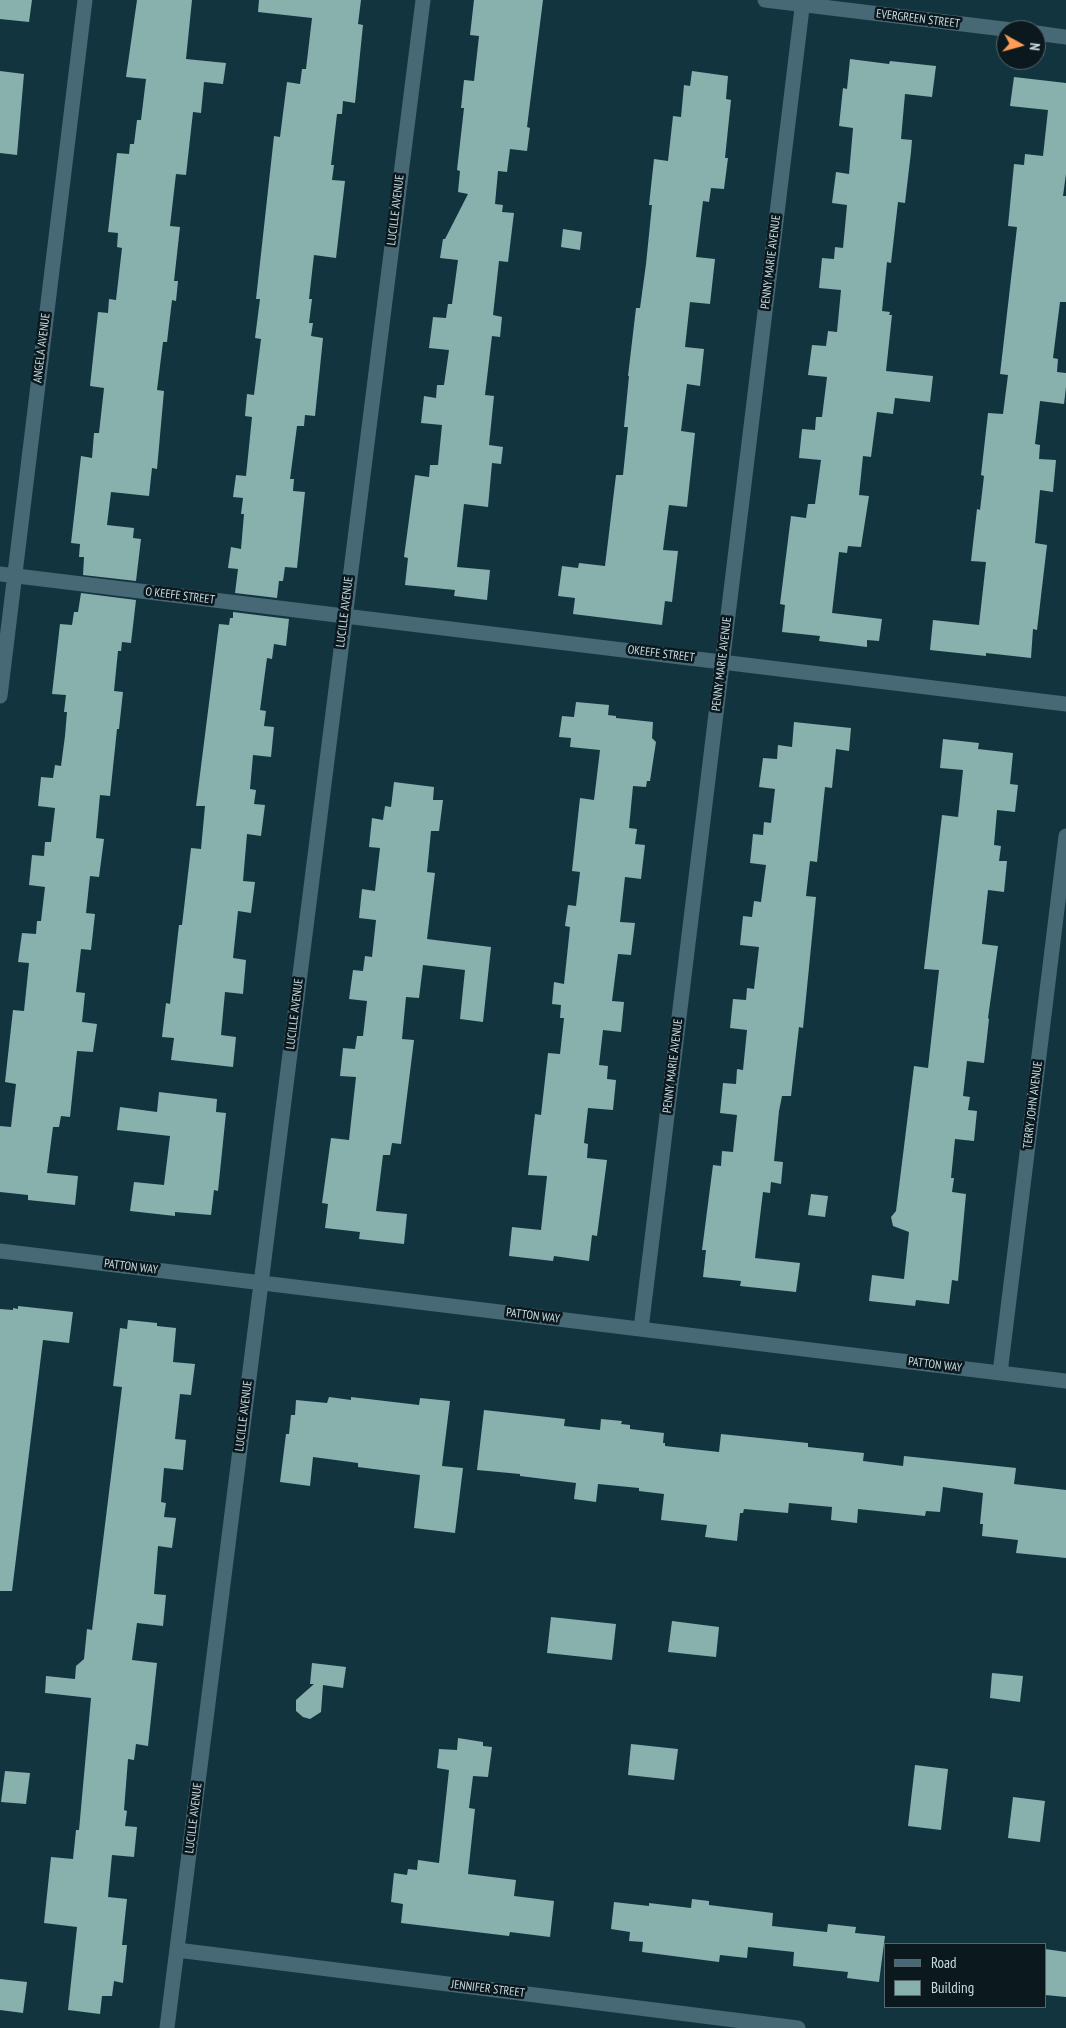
<!DOCTYPE html>
<html>
<head>
<meta charset="utf-8">
<style>
	body { margin:0 }
	#map { position:relative; width:1066px; height:2028px; overflow:hidden; background:#12343f; font-family:"PT Sans Narrow",sans-serif }
	canvas { display:block }
	.legend { position:absolute; left:884px; top:1943px; width:162px; height:65px; box-sizing:border-box; background:#0b191e; border:1px solid #57676c; margin:0; padding:6px 9px; list-style:none; font-size:15px; color:#c8dbe2 }
	.legend li { display:flex; align-items:center; gap:10px; height:25px }
	.legend b { width:25px; border:1px solid #57676c }
	.north { position:absolute; left:996px; top:20px; width:50px; height:50px; box-sizing:border-box; background:#0b191e; border:1px solid #57676c; border-radius:50%; rotate:97deg; font-size:14px; font-weight:700; line-height:20px; text-align:center; color:#c8dbe2 }
	.north::after { content:''; display:block; margin:auto; width:18px; height:22px; background:#fe9c57; clip-path:polygon(50% 0,100% 100%,50% 72%,0 100%) }
</style>
</head>
<body>
<div id="map">
<canvas width="1066" height="2028"></canvas>
<ul class="legend">
<li><b style="height:6px;background:#476875"></b>Road</li>
<li><b style="height:14px;background:#88b1ad"></b>Building</li>
</ul>
<div class="north">N</div>
</div>
<script>
const ctx = document.querySelector('canvas').getContext('2d');
ctx.lineJoin = 'round';
function fillPath(path, color) {
  ctx.fillStyle = color;
  ctx.fill(path, 'evenodd');
}
function shape(rows) {
  const path = new Path2D();
  for (const r of rows) {
    path.moveTo(r[0], r[1]);
    for (let i = 2; i < r.length; i += 2) path.lineTo(r[i], r[i + 1]);
  }
  return path;
}
function strokePath(path, color, width, dash) {
  ctx.strokeStyle = color;
  ctx.lineWidth = width;
  ctx.lineCap = dash ? 'butt' : 'round';
  ctx.setLineDash(dash || []);
  ctx.stroke(path);
}
function label(font, color, halo, rows, align = 'center') {
  ctx.font = font + ' "PT Sans Narrow",sans-serif';
  ctx.lineWidth = 5;
  ctx.setLineDash([]);
  ctx.textBaseline = 'middle';
  ctx.strokeStyle = halo;
  ctx.fillStyle = color;
  for (const [text, x, y, turn = 0] of rows) {
    ctx.save();
    ctx.translate(x, y);
    ctx.rotate((+turn || 0) * Math.PI / 180);
    ctx.textAlign = isNaN(turn) ? turn : align;
    if (halo) ctx.strokeText(text, 0, 0);
    ctx.fillText(text, 0, 0);
    ctx.restore();
  }
}
fillPath(shape([
	[0,0,32,0,29,22,0,19],
	[137,0,192,0,186,59,226,63,223,84,204,82,201,113,193,112,186,175,176,174,170,226,180,227,174,281,178,281,176,301,172,300,167,342,163,342,157,390,164,391,157,469,152,468,149,496,111,492,107,525,134,528,133,538,141,539,136,581,83,575,84,557,79,557,80,544,71,543,81,456,92,458,94,433,99,433,104,388,90,386,98,312,108,313,109,299,116,300,122,248,117,247,118,233,108,232,117,153,129,154,130,144,134,144,137,120,141,120,146,79,126,77],
	[259,0,361,0,358,24,363,25,355,103,343,101,342,114,337,114,331,165,334,165,332,180,345,181,336,258,314,255,309,299,312,299,309,323,313,323,311,336,323,338,315,416,305,415,304,426,297,426,290,479,294,479,293,491,305,492,297,568,285,567,283,581,279,581,277,598,235,593,238,569,228,568,231,547,241,549,244,514,241,514,243,498,233,497,236,475,246,476,252,417,245,416,247,394,254,395,261,339,255,338,260,299,256,299,274,136,280,137,287,82,300,84,302,69,306,69,312,18,258,12],
	[474,0,543,0,527,127,530,128,527,151,510,149,507,172,498,171,495,204,503,205,502,212,514,213,508,262,499,261,493,315,502,317,500,337,492,336,485,395,494,396,489,445,503,447,501,464,492,463,488,507,464,504,457,567,490,570,487,600,454,596,455,590,405,585,408,558,404,557,415,475,429,477,430,465,438,465,442,425,421,423,424,396,436,398,437,385,444,385,449,350,429,348,433,317,446,318,448,304,452,304,458,260,440,258,443,239,445,239,468,194,458,192,460,171,457,170,464,108,461,108,464,80,474,81,479,36,470,35],
	[850,59,889,64,890,61,936,66,932,97,905,94,901,139,912,140,911,152,905,203,898,202,891,263,887,262,882,311,890,312,889,315,892,315,886,371,933,376,930,402,895,398,893,414,877,412,871,457,863,456,859,495,869,496,861,547,848,546,847,553,839,552,832,613,882,619,879,641,867,640,867,647,819,641,820,636,782,632,785,605,780,604,791,516,806,518,808,504,815,504,821,460,799,458,802,429,815,430,816,417,822,417,827,377,808,375,812,345,826,346,828,331,837,332,841,290,819,288,822,258,834,259,835,247,843,248,847,205,832,203,836,172,849,174,853,128,839,126,843,88,847,89],
	[0,71,24,74,17,155,0,153],
	[692,71,728,76,726,99,731,100,725,158,728,158,724,189,711,188,709,202,703,201,696,257,715,259,710,304,690,302,685,347,704,349,700,386,687,384,681,431,695,433,687,507,669,505,663,550,678,551,672,602,665,601,662,625,573,614,575,598,558,596,562,566,578,568,579,563,605,566,616,475,623,475,628,427,624,427,629,376,628,376,636,308,640,308,646,264,652,205,649,205,654,159,668,161,673,116,681,117,684,85,690,86],
	[1014,77,1066,83,1066,174,1063,196,1066,196,1066,302,1060,302,1053,358,1058,359,1057,372,1066,373,1066,387,1064,404,1040,401,1035,444,1040,445,1039,459,1056,460,1053,492,1040,490,1035,543,1047,545,1037,630,1033,629,1031,658,986,653,986,656,930,650,933,620,979,625,986,562,971,561,977,509,980,510,984,476,981,475,988,413,1003,414,1008,375,1000,374,1017,227,1008,226,1014,164,1024,165,1025,154,1043,156,1048,110,1010,106],
	[563,229,582,232,580,250,561,247],
	[81,593,136,600,131,643,122,642,121,651,118,651,114,691,123,692,119,729,117,729,110,796,100,795,96,838,104,839,99,877,90,876,86,913,95,914,91,950,81,949,76,992,85,993,82,1022,97,1024,93,1052,77,1051,70,1117,61,1116,59,1127,53,1127,47,1173,78,1176,75,1205,28,1200,28,1195,0,1192,0,1126,11,1127,16,1084,5,1082,13,1010,24,1011,29,963,18,962,22,933,36,934,37,921,41,921,45,887,29,885,32,855,44,856,45,842,51,842,55,808,38,806,41,777,53,778,55,765,61,766,65,736,67,712,64,712,66,695,52,694,60,624,72,625,74,612,78,612],
	[233,612,289,619,286,646,274,644,272,659,267,658,260,710,266,711,264,726,274,727,271,757,253,755,250,789,256,790,254,804,265,805,261,836,247,834,243,881,255,882,251,913,238,911,233,958,246,960,243,994,225,992,221,1035,236,1037,233,1067,171,1060,174,1038,162,1037,166,1003,170,1004,179,925,182,925,191,848,201,849,205,806,196,806,219,624,229,625,230,618,233,618],
	[576,702,609,705,608,715,616,716,616,718,653,722,652,738,656,742,650,781,647,781,646,787,633,786,629,828,637,829,635,844,645,845,641,879,625,877,620,922,635,923,631,955,618,954,612,1001,624,1002,621,1032,603,1030,599,1065,608,1066,607,1079,616,1080,613,1110,588,1108,584,1143,588,1144,587,1158,607,1160,597,1236,592,1235,589,1261,554,1256,553,1261,509,1256,512,1227,541,1230,547,1176,528,1175,535,1114,541,1115,548,1053,560,1054,564,1018,560,1018,561,1005,552,1004,554,982,564,984,570,927,565,926,568,905,576,906,580,872,572,871,580,798,594,800,600,750,570,747,571,738,559,737,562,716,574,717],
	[794,722,851,728,849,751,836,749,832,788,825,787,817,862,810,861,806,896,816,897,803,1028,799,1027,791,1096,782,1096,779,1111,774,1161,783,1162,781,1184,771,1182,770,1193,763,1192,755,1258,800,1263,796,1292,740,1286,741,1281,703,1277,706,1250,702,1250,713,1165,721,1166,722,1151,733,1152,737,1115,720,1113,723,1083,736,1084,737,1069,743,1070,747,1030,730,1028,733,999,746,1000,747,988,754,989,759,947,740,945,743,916,752,917,754,901,761,902,766,865,750,863,753,834,763,835,764,822,771,823,775,789,759,787,763,758,777,759,778,745,792,747],
	[943,739,979,743,978,749,1013,753,1010,784,1018,785,1015,812,997,810,994,845,1001,846,999,861,1007,861,1004,892,988,890,982,944,998,946,988,1018,989,1019,986,1046,984,1063,967,1061,963,1096,970,1097,968,1110,977,1111,974,1141,955,1139,951,1178,954,1178,952,1192,966,1194,958,1281,952,1280,949,1304,916,1300,915,1306,869,1301,872,1275,904,1279,909,1232,893,1226,891,1217,896,1211,914,1066,928,1068,939,970,924,969,942,815,958,817,963,770,940,768],
	[394,782,434,787,433,800,443,800,439,831,431,831,427,872,435,873,427,939,491,947,483,1022,460,1019,465,970,423,965,419,998,406,997,402,1039,414,1040,401,1144,392,1143,390,1155,383,1155,376,1211,407,1214,404,1244,359,1239,360,1232,325,1228,328,1204,322,1203,331,1138,349,1140,356,1077,340,1076,343,1048,355,1049,357,1036,363,1036,367,1001,349,999,353,970,363,971,365,956,372,957,376,920,359,918,362,889,375,891,380,848,369,847,372,818,383,820,385,806,391,807],
	[159,1092,217,1099,216,1112,226,1113,218,1191,214,1190,211,1215,175,1212,175,1216,130,1211,134,1182,164,1185,170,1136,117,1130,120,1107,157,1112],
	[811,1194,828,1196,825,1217,808,1215],
	[18,1306,73,1312,69,1343,43,1340,12,1591,0,1591,0,1309,13,1310,13,1308,18,1309],
	[128,1320,157,1323,157,1326,176,1328,173,1362,195,1364,191,1395,180,1394,175,1439,186,1440,183,1470,164,1468,161,1502,166,1503,164,1517,176,1518,172,1548,158,1546,154,1594,166,1595,163,1626,137,1623,132,1660,157,1663,148,1746,136,1744,134,1760,128,1759,124,1810,127,1811,125,1826,137,1827,134,1857,112,1855,108,1897,127,1899,122,1945,127,1945,123,1983,114,1981,112,1996,102,1996,100,2014,68,2010,77,1927,44,1923,51,1857,73,1859,76,1830,79,1830,91,1698,45,1693,46,1676,75,1679,76,1666,84,1659,87,1629,92,1630,122,1387,113,1386,120,1328,127,1329],
	[329,1397,351,1400,351,1397,419,1405,420,1398,450,1401,442,1466,463,1468,455,1533,414,1528,420,1475,358,1467,358,1463,313,1457,310,1486,280,1482,286,1434,289,1434,291,1415,295,1415,296,1400,327,1403],
	[484,1410,565,1419,564,1426,600,1430,601,1419,622,1421,621,1424,630,1425,630,1429,664,1433,663,1443,665,1443,665,1446,719,1452,721,1434,808,1443,808,1447,864,1453,863,1461,903,1466,904,1456,1016,1468,1014,1484,1066,1490,1066,1558,1016,1553,1018,1540,982,1536,983,1524,980,1524,983,1493,943,1487,940,1512,926,1511,925,1516,858,1509,857,1523,831,1520,832,1507,789,1503,788,1513,744,1509,743,1513,740,1513,737,1541,705,1537,707,1525,661,1520,664,1494,639,1491,639,1488,598,1484,596,1502,574,1499,576,1483,520,1476,520,1474,477,1470],
	[551,1617,616,1624,612,1660,547,1653],
	[672,1621,719,1627,716,1657,668,1652],
	[312,1663,346,1667,343,1688,323,1685,321,1712,310,1719,303,1717,296,1711,296,1700,314,1684,310,1684],
	[992,1673,1023,1676,1020,1702,990,1698],
	[458,1738,483,1742,483,1746,492,1747,488,1777,473,1776,469,1808,475,1809,468,1874,516,1880,514,1896,554,1901,550,1937,510,1932,509,1936,401,1923,403,1904,391,1902,394,1873,407,1875,408,1869,417,1870,418,1860,439,1863,449,1770,437,1768,439,1749,457,1750],
	[631,1744,678,1749,674,1780,628,1775],
	[915,1765,948,1769,941,1830,908,1826],
	[5,1771,30,1773,26,1804,1,1802],
	[1013,1797,1045,1801,1040,1842,1008,1838],
	[692,1899,709,1901,709,1905,773,1913,772,1926,827,1932,828,1924,856,1927,855,1933,885,1936,879,1982,847,1978,848,1972,793,1966,794,1952,748,1947,747,1958,720,1955,719,1962,642,1952,643,1942,629,1941,630,1932,611,1929,614,1902,649,1906,649,1903,691,1908],
	[1045,1949,1066,1952,1066,1997,1045,1995],
	[0,1979,27,1982,23,2013,0,2010]
]), '#88b1ad');
strokePath(shape([
	[765,0,1012,30],
	[1036,33,1066,37],
	[0,574,1066,704],
	[0,696,85,0],
	[0,1251,1066,1381],
	[641,1329,803,0],
	[1000,1373,1066,836],
	[177,1950,798,2028],
	[167,2028,423,0]
]), '#476875', 15);
label('12px', '#c8dbe2', '#0b191e', [
	["EVERGREEN STREET",918,19,7],
	["LUCILLE AVENUE",396,210,-83],
	["PENNY MARIE AVENUE",771,262,-83],
	["ANGELA AVENUE",42,348,-83],
	["O KEEFE STREET",180,596,7],
	["LUCILLE AVENUE",345,612,-83],
	["OKEEFE STREET",661,654,7],
	["PENNY MARIE AVENUE",722,664,-83],
	["LUCILLE AVENUE",295,1014,-83],
	["PENNY MARIE AVENUE",673,1066,-83],
	["TERRY JOHN AVENUE",1033,1105,-83],
	["PATTON WAY",131,1267,7],
	["PATTON WAY",533,1316,7],
	["PATTON WAY",935,1365,7],
	["LUCILLE AVENUE",244,1416,-83],
	["LUCILLE AVENUE",194,1818,-83],
	["JENNIFER STREET",488,1989,7]
]);
</script>
</body>
</html>
